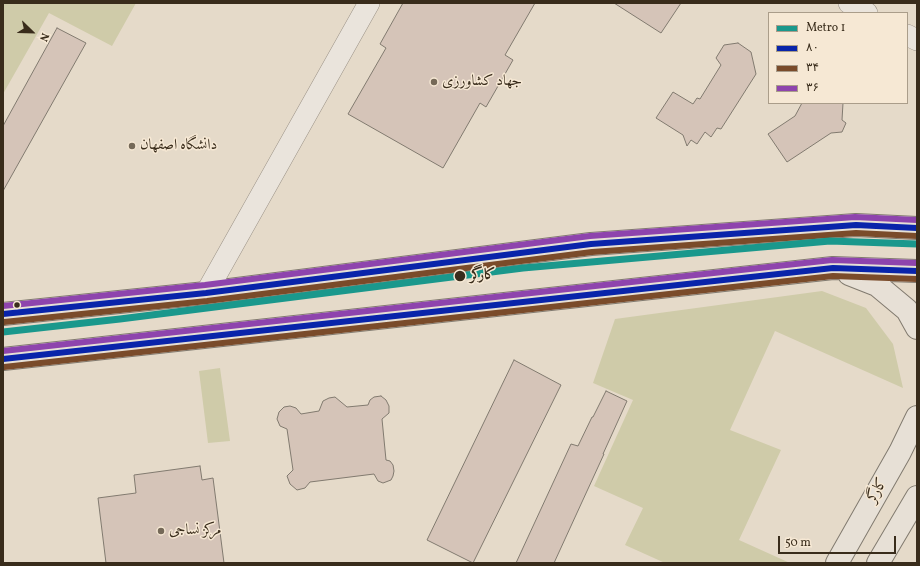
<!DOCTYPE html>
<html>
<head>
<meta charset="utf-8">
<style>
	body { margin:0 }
	#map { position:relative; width:920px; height:566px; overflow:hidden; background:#e5dac9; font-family:Vollkorn,serif }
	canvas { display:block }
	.frame { position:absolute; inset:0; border:4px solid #392c1b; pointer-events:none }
	.legend { position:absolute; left:768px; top:12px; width:140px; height:92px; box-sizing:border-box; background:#f6e8d4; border:1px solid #aa9d8a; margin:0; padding:5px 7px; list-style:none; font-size:12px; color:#392c1b }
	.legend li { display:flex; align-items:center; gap:8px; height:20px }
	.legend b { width:20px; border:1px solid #aa9d8a }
	.north { position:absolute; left:12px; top:12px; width:40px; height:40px; -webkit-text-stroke:3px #f6e8d4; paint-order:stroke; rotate:113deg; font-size:11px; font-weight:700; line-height:16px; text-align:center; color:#392c1b }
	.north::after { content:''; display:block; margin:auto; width:14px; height:18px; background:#392c1b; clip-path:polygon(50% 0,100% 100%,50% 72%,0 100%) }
	.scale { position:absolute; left:778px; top:536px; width:118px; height:18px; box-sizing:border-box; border:2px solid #392c1b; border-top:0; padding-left:5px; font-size:12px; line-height:14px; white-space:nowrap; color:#392c1b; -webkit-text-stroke:3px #f6e8d4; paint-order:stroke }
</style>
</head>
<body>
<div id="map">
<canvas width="920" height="566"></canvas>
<div class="frame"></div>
<ul class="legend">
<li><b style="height:5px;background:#1a988c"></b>Metro 1</li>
<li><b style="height:5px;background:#0924aa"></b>۸۰</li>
<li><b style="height:5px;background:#7a4b2a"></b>۳۴</li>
<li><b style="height:5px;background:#8e44ad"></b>۳۶</li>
</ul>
<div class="north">N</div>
<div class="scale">50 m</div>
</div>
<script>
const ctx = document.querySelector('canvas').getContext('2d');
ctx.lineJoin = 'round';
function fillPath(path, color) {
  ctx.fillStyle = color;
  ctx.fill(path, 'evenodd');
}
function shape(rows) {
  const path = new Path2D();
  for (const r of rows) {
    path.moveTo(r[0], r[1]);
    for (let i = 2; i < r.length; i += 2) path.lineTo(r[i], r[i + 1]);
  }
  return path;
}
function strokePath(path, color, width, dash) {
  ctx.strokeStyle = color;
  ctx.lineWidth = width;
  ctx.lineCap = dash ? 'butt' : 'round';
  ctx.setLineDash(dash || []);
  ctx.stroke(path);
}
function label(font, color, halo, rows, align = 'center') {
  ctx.font = font + ' Vollkorn,Amiri,serif';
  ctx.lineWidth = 3;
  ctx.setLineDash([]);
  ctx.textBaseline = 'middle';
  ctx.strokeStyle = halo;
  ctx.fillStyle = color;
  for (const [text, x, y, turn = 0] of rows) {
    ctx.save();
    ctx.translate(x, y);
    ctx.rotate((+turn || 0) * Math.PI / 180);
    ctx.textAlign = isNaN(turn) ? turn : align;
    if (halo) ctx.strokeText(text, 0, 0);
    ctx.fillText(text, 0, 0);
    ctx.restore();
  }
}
fillPath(shape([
	[3,3,136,3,112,46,49,13,3,94],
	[822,291,866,308,893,344,903,388,775,331,730,430,781,450,739,540,790,563,665,563,625,545,643,508,594,486,633,400,593,383,615,319],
	[220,368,230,441,208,443,199,371]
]), '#cfcba9');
const building = shape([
	[403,3,535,3,505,55,513,60,486,107,480,103,443,168,348,114,386,48,380,44,403,3],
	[614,3,681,3,661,33,614,3],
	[57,28,86,43,3,191,3,126,57,28],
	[738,43,751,52,756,74,721,129,717,128,711,137,705,132,697,144,691,140,687,146,683,135,656,118,673,92,693,104,697,98,700,99,721,65,716,58,724,45,738,43],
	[802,103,843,103,842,120,846,123,842,132,831,133,787,162,768,134,795,116,802,103],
	[514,360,561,385,473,563,427,540,514,360],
	[606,391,627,401,603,454,604,454,554,563,516,563,571,444,578,446,592,417,593,417,606,391],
	[381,396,386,400,389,406,389,413,382,419,386,460,390,461,393,465,394,471,393,476,391,480,383,483,378,481,374,474,310,482,305,488,297,490,290,484,287,476,293,470,287,429,280,426,277,419,279,412,284,407,290,406,296,408,301,414,319,411,323,401,329,398,335,397,347,407,368,405,370,400,374,397,381,396],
	[200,466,202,480,213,478,224,563,106,563,98,498,136,493,134,475,200,466]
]);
fillPath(building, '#d5c4b8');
strokePath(building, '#817a6f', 1);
const minor = shape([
	[849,3,867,13],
	[907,35,917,40],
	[206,293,369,3]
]);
const major = shape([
	[849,274,877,285,907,310,917,328],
	[3,314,206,293,591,244,856,225,917,228],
	[3,359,833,268,917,271],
	[837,563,900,452,917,417],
	[878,563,917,497]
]);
strokePath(minor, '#9a9186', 22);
strokePath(major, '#817a6f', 24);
strokePath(minor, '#eae4dc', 21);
strokePath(major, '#e7e0d6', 22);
strokePath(shape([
	[3,314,206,293,591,244,856,225,917,228],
	[3,359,833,268,917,271]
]), '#0924aa', 6);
strokePath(shape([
	[4,322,207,301,592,252,856,233,917,236],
	[4,367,833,276,917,279]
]), '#7a4b2a', 6);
strokePath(shape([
	[3,306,205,285,590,236,855,217,917,220],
	[3,351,832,260,917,263]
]), '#8e44ad', 6);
strokePath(shape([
	[3,332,120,319,523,268,830,241,917,244]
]), '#1a988c', 7);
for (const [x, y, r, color] of [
	[434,82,4,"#756958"],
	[132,146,4,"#756958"],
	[460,276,6,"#392c1b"],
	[17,305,3.5,"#392c1b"],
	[161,531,4,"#756958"]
]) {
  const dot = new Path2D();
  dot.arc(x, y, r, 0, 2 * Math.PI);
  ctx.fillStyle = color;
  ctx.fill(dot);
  strokePath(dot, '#f6e8d4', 1.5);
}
label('15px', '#392c1b', '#f6e8d4', [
	["جهاد کشاورزی",442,82],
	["دانشگاه اصفهان",140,146],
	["مرکز نساجی",169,531]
], 'left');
label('bold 15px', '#392c1b', '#f6e8d4', [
	["کارگر",470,276]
], 'left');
label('15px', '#392c1b', '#f6e8d4', [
	["کارگر",878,491,-60]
]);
</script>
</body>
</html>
